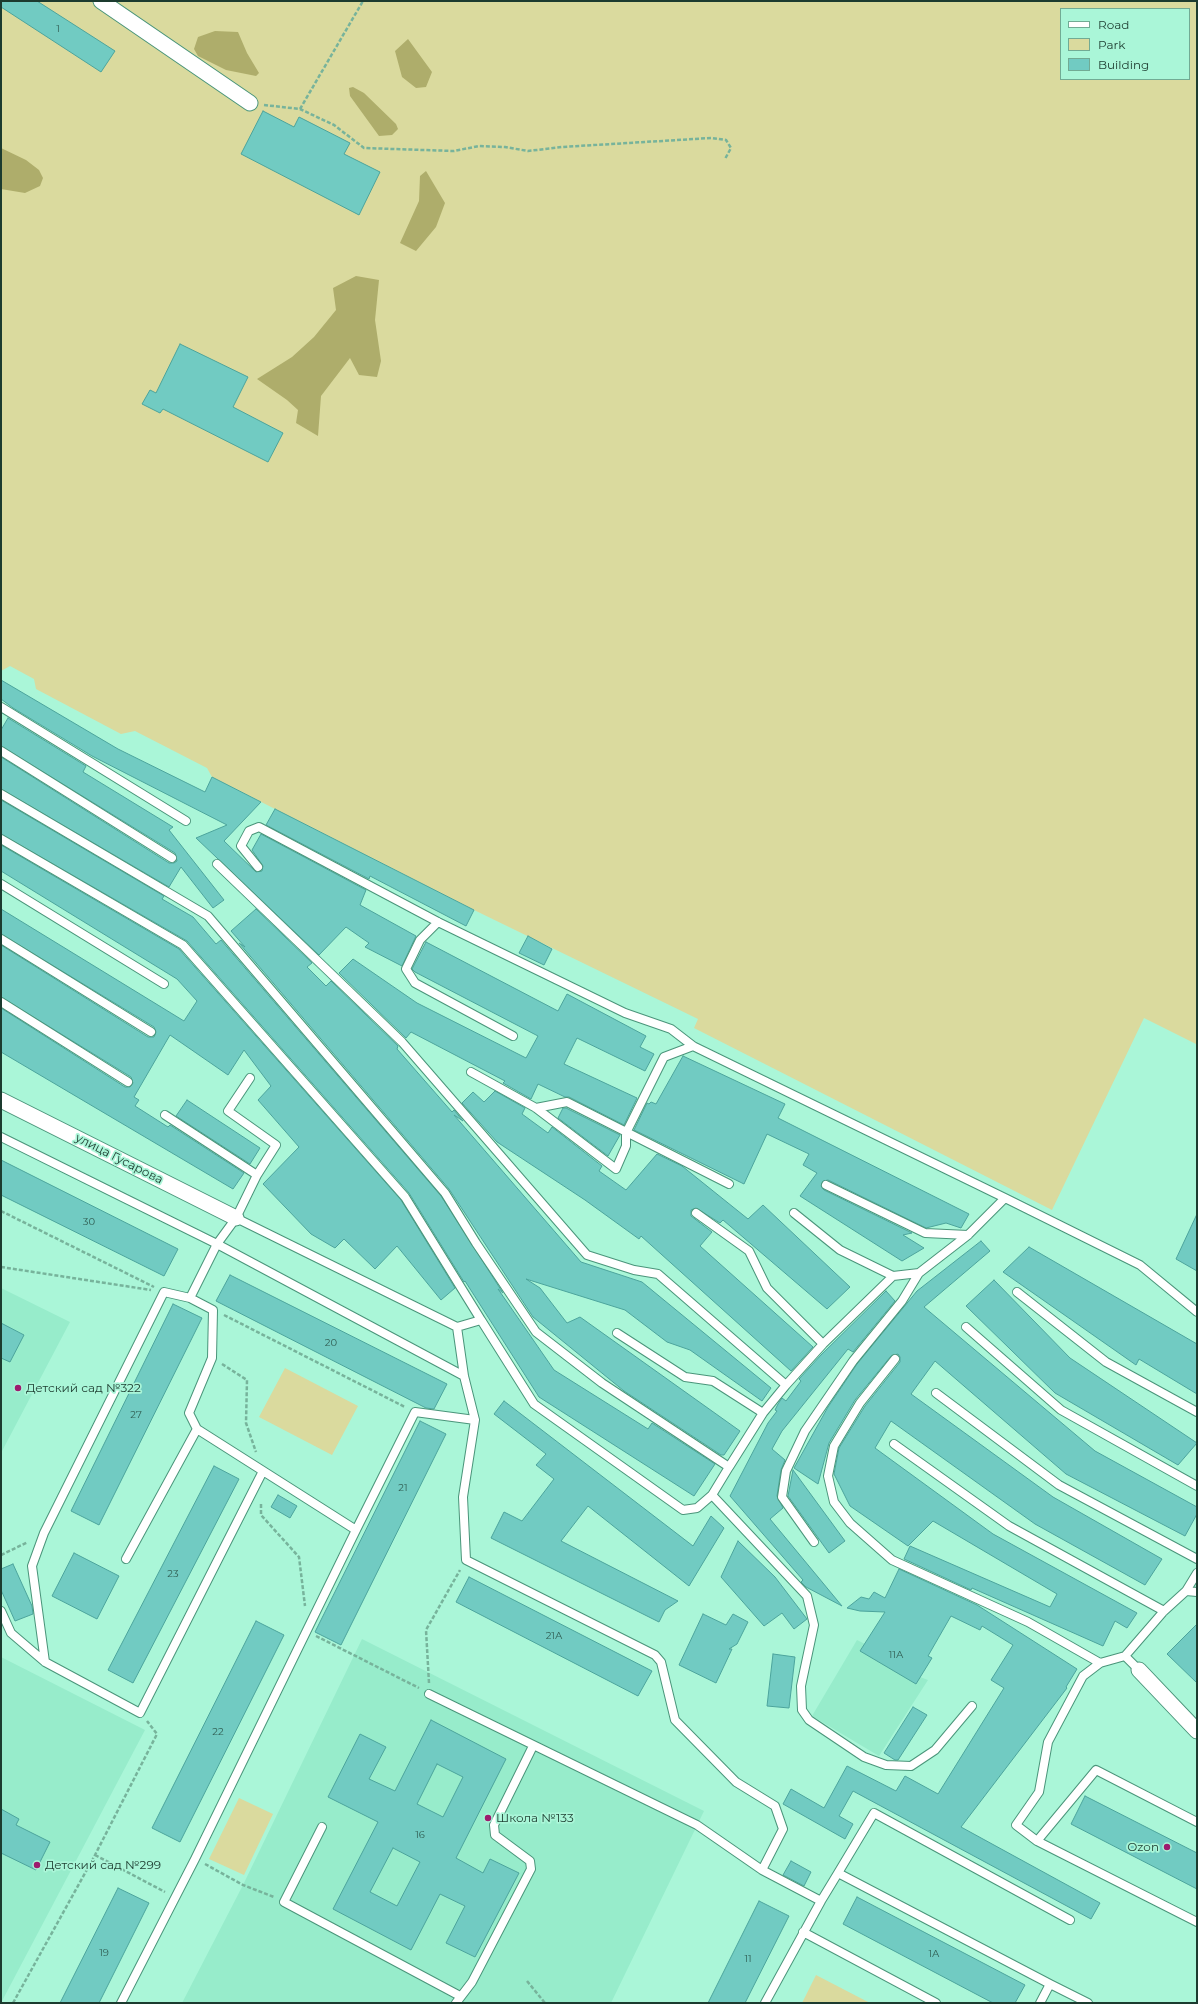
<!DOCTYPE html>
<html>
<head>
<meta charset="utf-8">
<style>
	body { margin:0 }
	#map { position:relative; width:1198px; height:2004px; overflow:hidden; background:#aaf6d8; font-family:Montserrat,sans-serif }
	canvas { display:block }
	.frame { position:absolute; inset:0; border:2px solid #1c3b2f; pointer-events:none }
	.legend { position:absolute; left:1060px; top:8px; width:130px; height:72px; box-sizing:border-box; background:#aaf6d8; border:1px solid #71ab94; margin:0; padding:5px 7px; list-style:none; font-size:12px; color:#1c3b2f }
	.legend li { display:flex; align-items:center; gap:8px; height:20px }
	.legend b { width:20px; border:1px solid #71ab94 }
</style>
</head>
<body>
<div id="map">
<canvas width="1198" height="2004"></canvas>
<div class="frame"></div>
<ul class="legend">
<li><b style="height:5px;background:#fff"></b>Road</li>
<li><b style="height:11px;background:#dada9e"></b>Park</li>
<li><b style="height:11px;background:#71cbc2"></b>Building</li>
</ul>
</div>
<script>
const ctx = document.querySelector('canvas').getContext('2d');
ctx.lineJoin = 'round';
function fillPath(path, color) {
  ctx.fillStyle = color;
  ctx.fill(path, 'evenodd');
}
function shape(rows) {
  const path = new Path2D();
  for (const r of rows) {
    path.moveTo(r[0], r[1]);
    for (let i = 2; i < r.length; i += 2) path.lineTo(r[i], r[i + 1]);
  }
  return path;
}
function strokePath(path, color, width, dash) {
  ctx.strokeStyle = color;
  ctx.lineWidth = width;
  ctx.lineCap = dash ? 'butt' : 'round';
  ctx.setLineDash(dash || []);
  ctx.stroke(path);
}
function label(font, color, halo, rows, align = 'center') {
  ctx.font = font + ' Montserrat,sans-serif';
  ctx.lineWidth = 3.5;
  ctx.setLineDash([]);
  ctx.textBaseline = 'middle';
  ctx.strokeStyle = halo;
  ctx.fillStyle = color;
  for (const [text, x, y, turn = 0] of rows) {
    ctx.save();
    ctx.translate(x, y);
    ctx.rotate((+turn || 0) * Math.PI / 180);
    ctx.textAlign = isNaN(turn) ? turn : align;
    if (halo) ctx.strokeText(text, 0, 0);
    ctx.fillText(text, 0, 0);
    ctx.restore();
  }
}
fillPath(shape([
	[1,1288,70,1322,1,1453],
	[877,1624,932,1658,920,1677,928,1680,879,1756,812,1716,857,1640,865,1644],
	[362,1639,704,1811,611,2003,182,2003,243,1885],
	[1,1657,145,1730,2,2001,1,2000]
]), '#97eccb');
fillPath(shape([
	[1,1,1197,1,1197,1042,1196,1044,1144,1018,1052,1210,694,1028,698,1019,474,910,212,777,207,768,135,731,121,734,36,689,34,679,10,666,1,671],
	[1061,9,1189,9,1189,79,1061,79],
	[285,1368,358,1406,332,1455,259,1417],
	[239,1798,273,1814,244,1875,209,1859],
	[816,1975,870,2003,802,2003]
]), '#dada9e');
fillPath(shape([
	[215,31,238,32,247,53,259,73,256,76,226,70,198,56,194,49,198,37],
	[408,39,432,72,426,87,416,88,402,77,395,51],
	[353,87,364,93,396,124,398,129,392,135,379,136,350,96,349,88],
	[1,148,26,160,39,170,43,178,40,186,25,193,1,189],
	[426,171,445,203,436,227,416,251,400,243,419,201,420,176],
	[356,276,379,280,375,320,381,361,377,377,359,375,350,358,321,396,318,436,296,423,298,410,287,400,257,379,292,357,314,337,336,310,333,288]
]), '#aead6b');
const building = shape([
	[1,1,37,1,115,51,101,72,1,7,1,1],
	[263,111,294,127,299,117,350,143,344,154,380,172,359,215,241,154,263,111],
	[180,344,248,377,233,407,283,433,268,462,163,409,160,413,142,404,150,390,156,393,180,344],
	[1,680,118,749,205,792,212,777,261,802,224,841,256,872,262,871,263,866,252,850,261,834,366,890,360,905,416,936,402,966,365,947,369,943,346,927,319,955,196,838,227,825,92,756,13,708,1,699,1,680],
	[8,718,86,766,83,772,173,827,169,830,224,900,213,908,181,867,169,887,1,789,1,757,169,863,174,863,177,861,175,853,1,746,1,730,8,718],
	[1,800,164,896,162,899,193,917,216,944,221,940,441,1196,503,1293,498,1289,554,1370,648,1429,652,1423,715,1464,694,1496,539,1397,465,1281,464,1282,409,1193,187,941,1,834,1,800],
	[275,809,474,910,466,926,370,876,369,879,266,825,275,809],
	[1,845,179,949,401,1200,455,1288,441,1300,397,1246,375,1269,344,1239,335,1248,311,1234,263,1184,299,1147,258,1100,271,1086,244,1050,228,1075,170,1035,134,1097,139,1100,135,1106,168,1127,170,1125,244,1173,233,1189,1,1052,1,1008,125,1087,130,1087,133,1083,131,1077,1,997,1,945,148,1037,154,1037,156,1032,154,1027,1,934,1,909,184,1021,197,1001,177,979,1,871,1,845],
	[256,909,312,963,307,967,326,986,331,981,398,1046,397,1049,452,1112,454,1110,463,1121,454,1115,581,1262,642,1282,771,1388,762,1401,690,1350,667,1342,625,1310,526,1279,540,1288,567,1323,580,1317,740,1431,724,1455,721,1455,624,1391,533,1317,449,1189,239,943,245,947,231,931,256,909],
	[528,936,552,949,544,965,519,953,528,936],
	[426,942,558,1011,567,994,646,1036,640,1047,654,1054,645,1071,577,1038,564,1064,637,1098,624,1125,569,1097,565,1097,538,1084,531,1099,503,1083,505,1081,411,1032,406,1038,339,973,353,959,417,1003,526,1058,538,1036,415,972,412,969,426,942],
	[683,1056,785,1104,778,1118,969,1214,961,1228,946,1223,926,1228,828,1180,823,1181,821,1186,824,1190,912,1233,903,1235,924,1248,902,1261,800,1196,817,1173,803,1165,809,1154,767,1134,744,1184,634,1130,647,1103,649,1104,651,1102,656,1104,683,1056],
	[495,1091,525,1108,522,1114,548,1133,552,1127,602,1166,599,1171,626,1190,657,1154,682,1166,748,1219,763,1205,850,1287,827,1309,723,1220,720,1223,696,1208,691,1210,691,1216,712,1232,700,1246,813,1347,791,1371,641,1236,639,1239,585,1200,497,1142,462,1103,473,1092,484,1102,495,1091],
	[187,1100,260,1148,250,1164,176,1116,187,1100],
	[563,1108,566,1108,620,1135,608,1156,558,1118,563,1108],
	[1,1160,178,1249,164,1276,1,1195,1,1160],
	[1197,1214,1197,1271,1176,1259,1197,1214],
	[981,1241,990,1251,924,1307,1095,1451,1197,1507,1197,1514,1185,1536,1066,1474,935,1361,911,1394,1053,1497,1162,1559,1145,1585,1035,1524,891,1421,875,1448,993,1534,1137,1613,1127,1628,1115,1621,1103,1646,972,1588,971,1590,904,1559,910,1546,1050,1607,1057,1594,933,1521,908,1546,850,1506,834,1474,839,1448,865,1406,900,1362,900,1357,898,1354,891,1356,855,1400,829,1443,818,1484,794,1468,828,1407,857,1364,917,1291,981,1241],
	[1029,1247,1197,1344,1197,1394,1139,1359,1136,1365,1003,1272,1029,1247],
	[230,1275,447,1384,434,1409,426,1408,216,1301,230,1275],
	[994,1280,1070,1358,1197,1443,1178,1465,1055,1393,966,1306,994,1280],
	[886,1291,895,1301,853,1352,848,1349,782,1431,772,1449,785,1460,781,1470,777,1496,783,1508,770,1519,842,1606,806,1587,801,1582,803,1580,730,1496,768,1423,777,1411,775,1410,778,1404,782,1398,786,1401,801,1381,799,1379,821,1355,886,1291],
	[173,1304,202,1318,99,1525,71,1511,173,1304],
	[1,1323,24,1335,10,1362,1,1358,1,1323],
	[504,1401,693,1546,711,1516,724,1528,689,1586,588,1506,561,1541,678,1601,665,1610,659,1622,491,1538,504,1512,522,1521,554,1479,536,1465,546,1454,494,1414,504,1401],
	[420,1421,446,1434,341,1645,315,1632,420,1421],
	[214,1466,239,1479,133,1683,108,1670,214,1466],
	[793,1470,845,1541,829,1553,788,1496,793,1470],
	[278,1495,297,1506,290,1518,271,1507,278,1495],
	[738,1541,775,1577,807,1619,794,1629,782,1613,764,1626,721,1577,738,1541],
	[74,1553,119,1576,97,1619,52,1596,74,1553],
	[13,1564,32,1606,33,1614,15,1621,1,1590,1,1569,13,1564],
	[899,1569,977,1605,1077,1669,1066,1687,1067,1688,961,1827,1100,1903,1091,1919,853,1791,839,1816,853,1824,845,1839,783,1804,791,1789,824,1808,847,1766,896,1791,905,1776,938,1794,1004,1688,991,1680,1013,1645,982,1626,980,1630,951,1616,928,1656,932,1658,916,1684,860,1651,885,1612,860,1611,847,1608,861,1597,869,1599,874,1592,885,1598,899,1569],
	[469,1577,652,1671,638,1696,456,1602,469,1577],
	[703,1614,726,1625,733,1614,748,1622,737,1644,729,1649,732,1649,716,1683,679,1665,703,1614],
	[256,1621,284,1635,180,1842,152,1828,256,1621],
	[1197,1624,1197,1683,1167,1654,1197,1624],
	[773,1654,795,1657,789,1708,767,1706,773,1654],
	[913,1707,927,1715,898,1760,895,1760,884,1753,913,1707],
	[431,1720,506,1759,456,1858,483,1873,490,1859,519,1873,475,1957,446,1943,465,1906,440,1894,411,1950,333,1909,378,1822,328,1797,360,1734,386,1747,369,1779,395,1791,431,1720],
	[437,1764,463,1777,443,1817,417,1804,437,1764],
	[393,1848,420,1862,397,1906,370,1892,393,1848],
	[1085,1796,1197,1853,1197,1889,1071,1824,1085,1796],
	[1,1809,19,1819,16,1825,50,1842,36,1870,1,1853,1,1809],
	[791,1861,811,1872,804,1886,783,1875,791,1861],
	[118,1888,149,1903,99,2003,60,2003,118,1888],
	[857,1897,1025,1985,1015,2003,993,2003,843,1924,857,1897],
	[759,1901,789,1916,745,2003,708,2003,759,1901]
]);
fillPath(building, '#71cbc2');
strokePath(building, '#4ca49c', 1);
const lane = shape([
	[1,707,186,821],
	[1,751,172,858],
	[1,794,208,916,445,1193,476,1243,536,1332,602,1383,729,1467,763,1413,786,1385,823,1344,893,1276,919,1273,968,1235,1005,1198,1140,1265,1197,1312],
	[1,839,183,945,405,1197,481,1320],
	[217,864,402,1042,587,1255,634,1270,658,1274,786,1385],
	[258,867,241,846,249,831,259,827,438,922,625,1013,671,1029,693,1046,1005,1198],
	[1,884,164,984],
	[438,922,420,940,406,969,415,983,513,1036],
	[1,939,151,1032],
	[1,1002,128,1082],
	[471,1072,536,1108,616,1169,626,1146,626,1133,664,1057,693,1046],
	[250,1078,228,1111,276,1145,257,1175,236,1218,217,1244,190,1298,213,1310,212,1358,189,1413,197,1429,356,1530],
	[536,1108,567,1102,729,1184],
	[165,1115,257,1175],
	[1,1137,217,1244,464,1376],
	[826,1185,925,1233,968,1235],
	[696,1213,749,1251,767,1288,823,1344],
	[794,1213,840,1250,893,1276],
	[236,1218,457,1327,464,1376,475,1420,463,1497,466,1560,655,1655,661,1662,675,1720,736,1782,775,1806,783,1829,762,1870],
	[1017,1292,1106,1362,1197,1412],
	[457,1327,481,1320,534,1404,683,1510,697,1508,712,1495,729,1467],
	[966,1327,1061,1410,1197,1486],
	[617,1333,685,1377,713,1381,763,1413],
	[895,1359,860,1403,834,1446,828,1476,834,1502,850,1523,892,1560,1028,1622,1100,1663],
	[936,1393,1059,1485,1197,1559],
	[894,1444,1009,1526,1164,1611],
	[712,1495,807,1596,814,1625,801,1686,802,1710,809,1720,864,1757,886,1765,911,1766,935,1750,972,1706],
	[814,1542,782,1497,786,1471,805,1431,853,1361,902,1301,919,1273],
	[126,1559,197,1429],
	[1186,1591,1197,1592],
	[1,1611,11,1633,45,1662,140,1713,263,1471],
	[45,1662,32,1566,44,1533,164,1292,190,1298],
	[1139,1670,1125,1656,1164,1611,1186,1591,1197,1573],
	[429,1694,697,1825,762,1870,821,1901,765,2003],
	[1197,1822,1096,1770,1037,1841,1197,1922],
	[322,1827,284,1902,460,1996],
	[1037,1841,1016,1825,1039,1792,1048,1742,1083,1676,1100,1663,1125,1656],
	[838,1873,874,1813,1070,1920],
	[821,1901,838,1873,1050,1984],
	[803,1932,936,2003],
	[121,2003,195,1859,356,1530,415,1412,475,1420],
	[456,2003,472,1982,531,1869,530,1861,495,1835,494,1825,533,1746],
	[1040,2003,1050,1984,1088,2003]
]);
const street = shape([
	[101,1,250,103],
	[1,1100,236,1218],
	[1139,1670,1197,1731]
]);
strokePath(lane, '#4a957a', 10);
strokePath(street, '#4a957a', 17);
strokePath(shape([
	[264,105,300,109,334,125,364,148,454,151,479,146,505,147,528,151,562,147,711,138,726,140,731,148,725,159],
	[300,109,363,1],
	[1,1211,154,1287],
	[1,1267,151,1290],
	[224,1315,405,1407],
	[222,1364,247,1380,246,1423,256,1452],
	[261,1504,261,1515,299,1557,305,1606],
	[1,1555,28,1542],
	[316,1636,419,1688],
	[429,1683,426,1630,460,1570],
	[95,1855,165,1892],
	[205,1864,243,1885,274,1897],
	[527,1981,545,2003],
	[13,2003,95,1855,157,1734,147,1721]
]), '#77b39b', 2.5, [4, 2]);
strokePath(lane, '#fff', 8);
strokePath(street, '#fff', 15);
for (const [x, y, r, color] of [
	[18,1388,4,"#9d1b6e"],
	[488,1818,4,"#9d1b6e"],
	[1167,1847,4,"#9d1b6e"],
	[37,1865,4,"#9d1b6e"]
]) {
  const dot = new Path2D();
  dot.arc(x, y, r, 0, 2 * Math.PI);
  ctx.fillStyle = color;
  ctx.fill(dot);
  strokePath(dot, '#aaf6d8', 1.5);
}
label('10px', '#315f54', null, [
	["1",58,29],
	["30",89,1222],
	["20",331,1343],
	["27",136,1415],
	["21",403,1488],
	["23",173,1574],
	["21А",554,1636],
	["11А",896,1655],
	["22",218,1732],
	["16",420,1835],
	["19",104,1953],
	["1А",934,1954],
	["11",748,1959]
]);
label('12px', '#1c3b2f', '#aaf6d8', [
	["улица Гусарова",119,1159,27]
]);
label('12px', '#1c3b2f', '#aaf6d8', [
	["Детский сад №322",26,1388],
	["Школа №133",496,1818],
	["Ozon",1159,1847,"right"],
	["Детский сад №299",45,1865]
], 'left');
</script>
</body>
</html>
